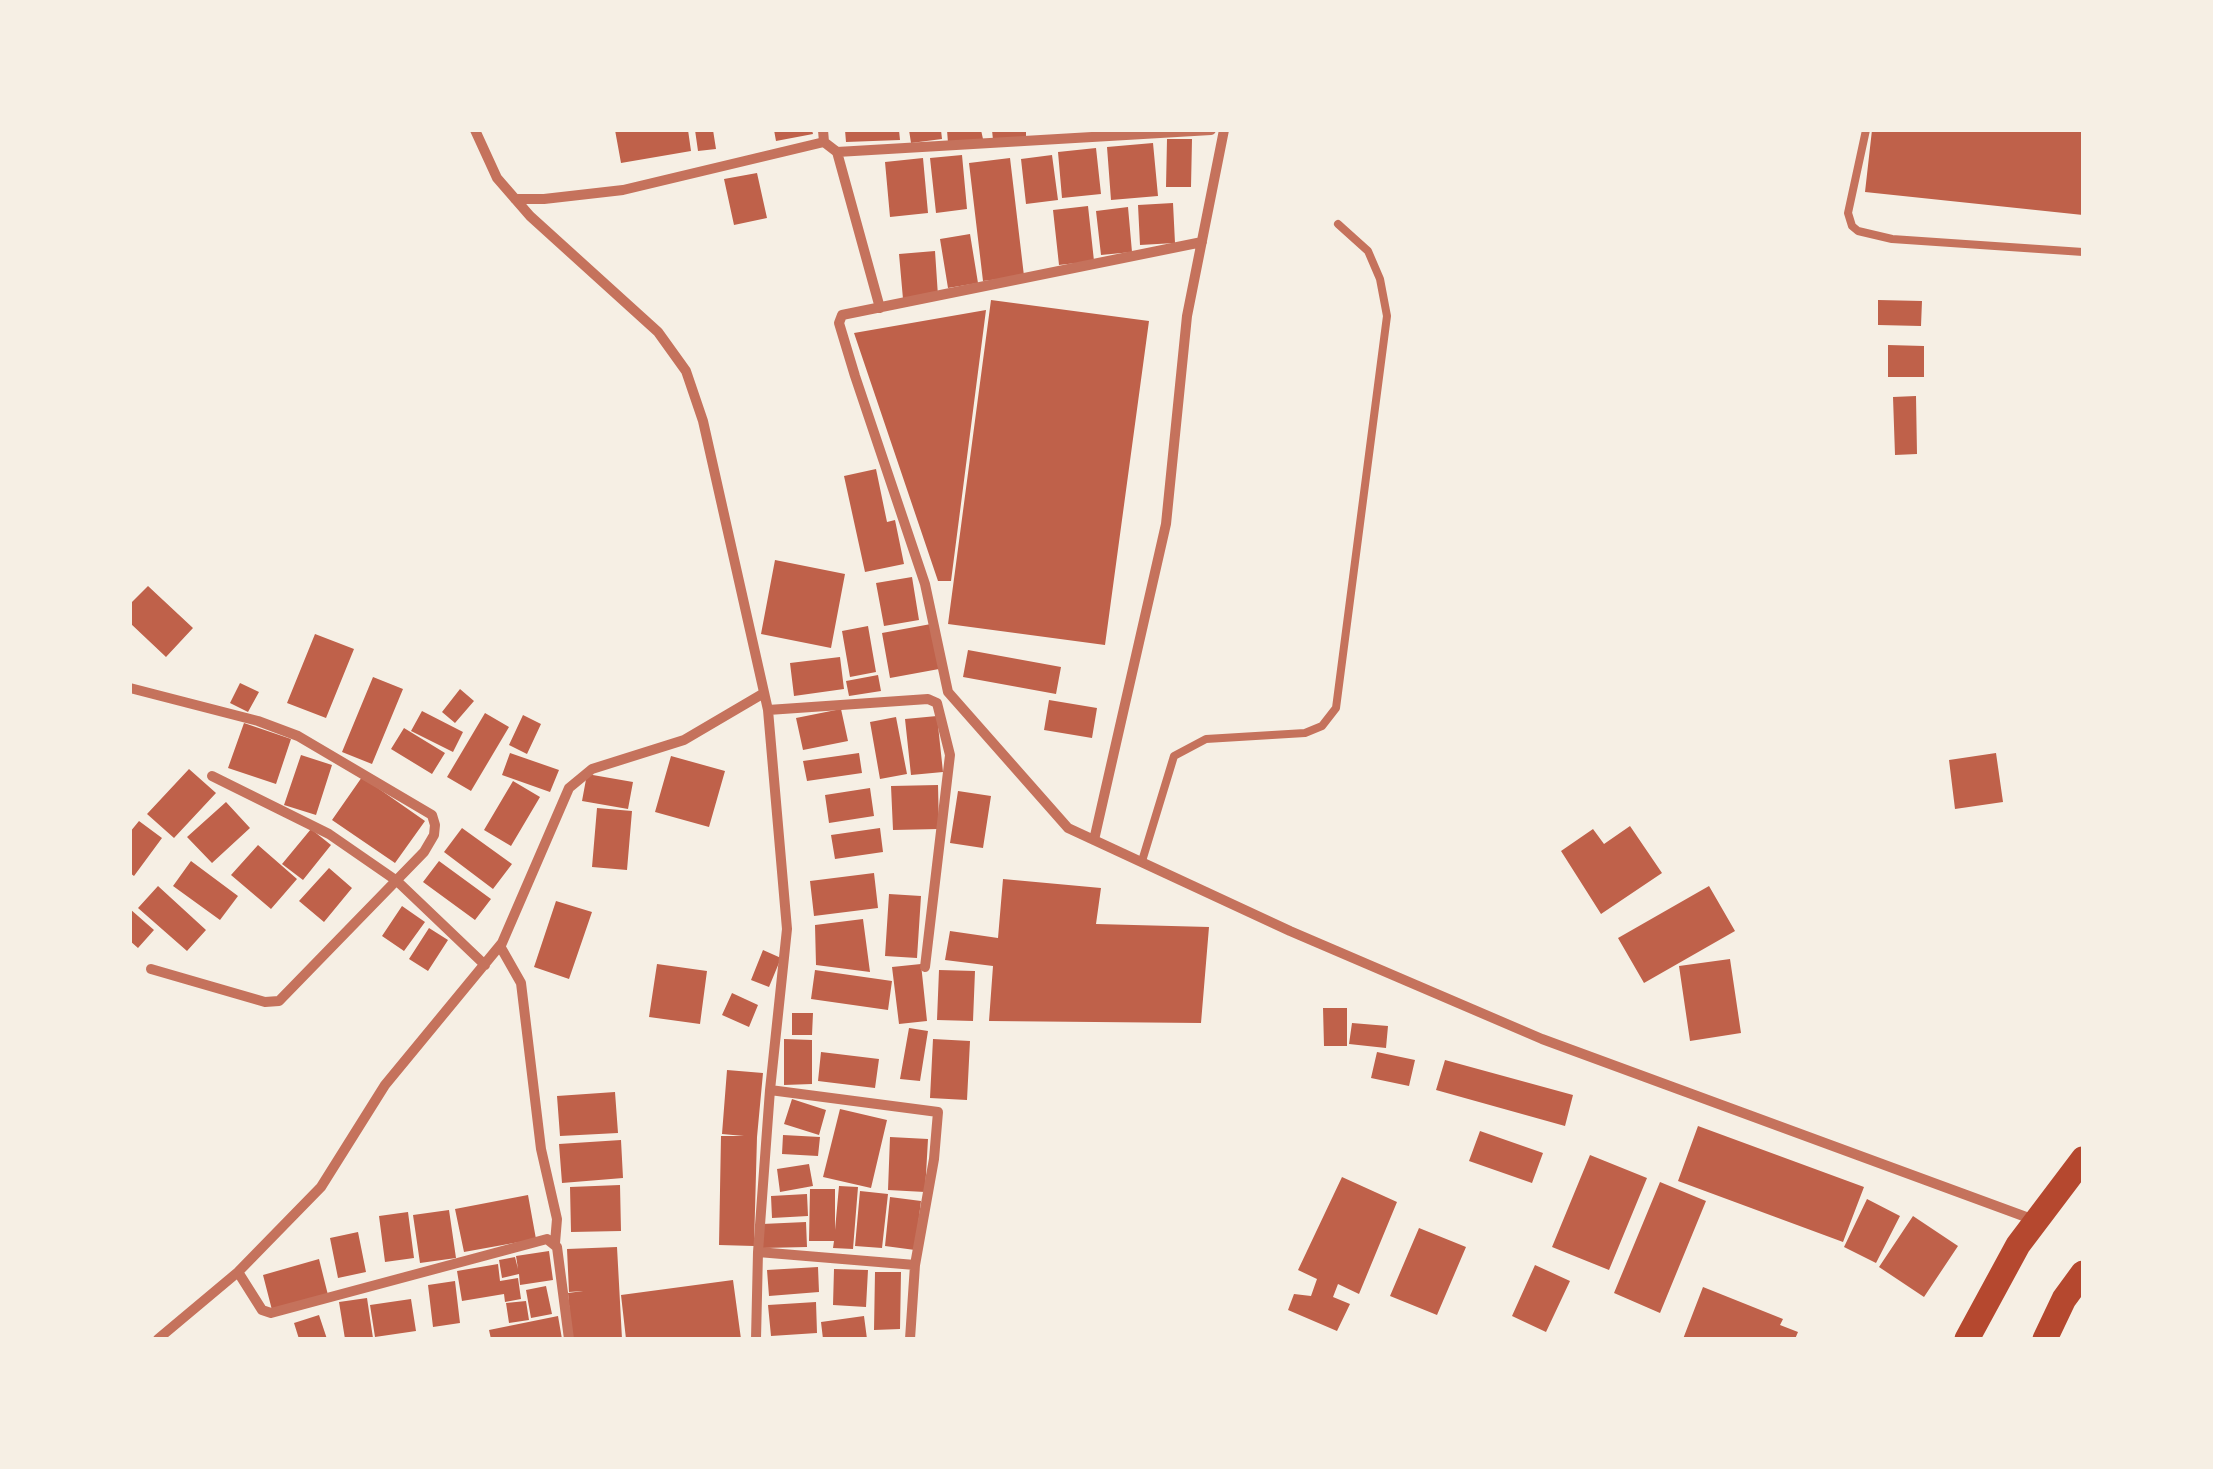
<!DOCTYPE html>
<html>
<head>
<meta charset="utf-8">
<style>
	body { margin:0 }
	#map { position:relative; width:2213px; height:1469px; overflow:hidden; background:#f6efe4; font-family:Roboto,sans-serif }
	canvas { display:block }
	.frame { position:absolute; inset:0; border:132px solid #f6efe4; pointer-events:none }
</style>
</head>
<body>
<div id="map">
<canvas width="2213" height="1469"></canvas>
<div class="frame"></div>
</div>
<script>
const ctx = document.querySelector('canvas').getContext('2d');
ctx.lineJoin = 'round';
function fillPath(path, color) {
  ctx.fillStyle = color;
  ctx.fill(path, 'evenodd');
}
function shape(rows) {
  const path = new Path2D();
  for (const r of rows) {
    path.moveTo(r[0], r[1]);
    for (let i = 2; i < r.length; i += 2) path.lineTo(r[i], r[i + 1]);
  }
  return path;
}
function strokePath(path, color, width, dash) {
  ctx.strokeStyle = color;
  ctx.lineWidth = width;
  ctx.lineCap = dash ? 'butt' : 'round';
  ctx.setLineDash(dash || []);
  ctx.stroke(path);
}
fillPath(shape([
	[615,130,688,130,691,151,621,163],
	[695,130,713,130,716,149,698,151],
	[774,130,812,130,813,134,776,141],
	[845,130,899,130,900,140,846,142],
	[909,130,941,130,942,139,911,143],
	[947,130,981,130,983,139,948,143],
	[992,130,1026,130,1026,137,993,140],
	[1872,130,2083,130,2083,215,1865,192],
	[1167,139,1192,139,1191,187,1166,187],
	[1153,143,1158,196,1111,200,1107,147],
	[1096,148,1101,194,1062,198,1058,152],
	[962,155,967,209,936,213,930,158],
	[1052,155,1058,200,1026,204,1021,159],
	[923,158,928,213,890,217,885,162],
	[1010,158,1024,276,983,281,969,163],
	[757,173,767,218,734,225,724,179],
	[1173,203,1175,243,1140,245,1138,205],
	[1088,206,1094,261,1059,265,1053,210],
	[1128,207,1132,252,1101,255,1096,211],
	[970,234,978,283,948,288,940,239],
	[935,251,938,296,903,299,899,254],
	[991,300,1149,321,1105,645,948,624],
	[1878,300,1922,301,1921,326,1878,325],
	[986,310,951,581,938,581,854,333],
	[1888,345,1924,346,1924,377,1888,377],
	[1916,396,1917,454,1895,455,1893,397],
	[876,469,887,522,895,520,904,564,865,572,844,476],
	[775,560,845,574,831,648,761,634],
	[912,577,919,620,884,626,876,583],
	[148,586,193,628,166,657,130,623,130,604],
	[931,624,939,669,890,678,882,633],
	[868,626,876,672,850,677,842,631],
	[315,634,354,649,326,718,287,703],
	[968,650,1061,667,1056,694,963,677],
	[840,657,844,689,794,696,790,663],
	[878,675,881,691,849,696,846,681],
	[373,677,403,689,372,764,342,752],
	[240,683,259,692,248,712,230,703],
	[460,689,474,701,455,723,442,712],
	[1049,700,1097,708,1092,738,1044,730],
	[841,709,848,741,803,750,796,718],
	[422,711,463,732,453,752,411,731],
	[485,713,509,727,471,791,447,777],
	[523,715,541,724,527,754,509,745],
	[937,716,943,772,911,775,905,719],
	[896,717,907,774,880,779,870,722],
	[244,723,291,739,276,784,228,768],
	[404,728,445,753,432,774,391,749],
	[510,753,559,770,550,792,502,775],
	[859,753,862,773,807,781,803,761],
	[1996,753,2003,802,1955,809,1949,760],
	[301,755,332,765,316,815,284,805],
	[671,756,725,771,709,827,655,812],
	[189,769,216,793,174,838,147,814],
	[587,774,633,782,628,809,582,801],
	[362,777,425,821,395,863,332,820],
	[513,781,540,797,511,846,484,830],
	[938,785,939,829,893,830,891,786],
	[870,788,874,816,829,823,825,795],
	[958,791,991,796,983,848,950,843],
	[226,802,250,828,212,863,187,837],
	[597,808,632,811,627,870,592,867],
	[139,821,162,838,134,876,130,873,130,832],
	[1630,826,1662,873,1601,914,1561,851,1593,829,1604,844],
	[462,828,512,864,493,889,444,852],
	[880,828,883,852,835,859,831,835],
	[311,829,331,845,303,880,282,864],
	[258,845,297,879,271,909,231,875],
	[191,861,238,896,220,920,173,886],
	[439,861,491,899,475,920,423,882],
	[329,868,352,888,324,922,299,901],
	[874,873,878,908,814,916,810,881],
	[1003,879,1101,888,1096,924,1209,927,1201,1023,989,1021,993,966,945,960,950,931,998,938],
	[158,886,206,930,187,951,138,908],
	[1709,886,1735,931,1644,983,1618,938],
	[889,894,921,896,917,958,885,956],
	[556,901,592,912,569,979,534,967],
	[402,906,425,922,404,951,382,936],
	[130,909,154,930,138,948,130,941],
	[863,919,870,972,816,965,815,925],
	[429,928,448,940,428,971,409,959],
	[763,950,781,958,769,987,751,980],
	[1730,959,1741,1033,1690,1041,1679,966],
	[657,964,707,971,700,1024,649,1017],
	[921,964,927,1021,899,1024,892,967],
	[815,970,892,981,888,1010,811,999],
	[939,970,975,971,973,1021,937,1020],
	[732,993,758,1005,749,1027,722,1015],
	[1323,1008,1347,1008,1347,1046,1324,1046],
	[792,1013,813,1013,812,1035,792,1035],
	[1352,1023,1388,1026,1386,1048,1349,1044],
	[909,1028,928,1031,920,1081,900,1079],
	[784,1039,812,1040,812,1084,784,1085],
	[933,1039,970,1041,967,1100,930,1098],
	[821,1052,879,1059,875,1088,818,1081],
	[1377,1052,1415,1060,1409,1086,1371,1078],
	[1445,1060,1573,1095,1565,1126,1436,1090],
	[727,1070,763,1073,757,1137,754,1246,719,1245,721,1136,744,1136,722,1134],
	[615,1092,618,1133,560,1136,557,1096],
	[792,1099,826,1110,819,1135,784,1124],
	[840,1109,887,1120,871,1188,823,1177],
	[1698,1126,1864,1187,1843,1242,1678,1181],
	[1480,1131,1543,1153,1532,1183,1469,1161],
	[783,1135,820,1137,818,1156,782,1154],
	[890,1137,928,1139,925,1192,888,1190],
	[621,1140,623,1178,562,1183,559,1144],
	[1590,1155,1647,1178,1609,1270,1552,1247],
	[809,1164,813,1186,780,1192,777,1169],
	[1342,1177,1397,1202,1359,1294,1338,1284,1333,1297,1350,1304,1337,1331,1288,1310,1294,1294,1311,1296,1317,1279,1298,1270],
	[1660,1182,1706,1201,1660,1313,1614,1293],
	[620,1185,621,1231,571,1232,570,1187],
	[839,1186,858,1187,853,1249,833,1248,834,1241,809,1241,810,1189,835,1189,835,1230],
	[860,1191,888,1194,882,1248,855,1246],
	[807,1194,808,1216,772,1218,771,1196],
	[528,1195,536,1239,464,1252,455,1209],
	[890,1197,921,1201,915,1250,885,1246],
	[1867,1199,1900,1216,1876,1263,1844,1247],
	[449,1210,456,1258,420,1263,413,1215],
	[408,1212,414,1258,385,1262,379,1216],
	[1913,1216,1958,1246,1924,1297,1879,1267],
	[806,1222,807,1247,763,1248,762,1224],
	[1419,1228,1466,1247,1437,1315,1390,1296],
	[358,1232,366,1272,338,1278,330,1238],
	[617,1247,622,1339,572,1339,568,1293,583,1291,569,1292,567,1249],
	[549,1251,553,1280,520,1285,519,1274,502,1278,499,1260,515,1257,518,1269,516,1256],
	[319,1259,328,1295,272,1310,263,1275],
	[498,1264,500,1281,518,1278,521,1299,505,1302,504,1294,462,1301,457,1271],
	[1535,1265,1570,1281,1546,1332,1512,1316],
	[818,1267,819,1292,769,1296,767,1270],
	[834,1269,868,1270,866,1307,833,1305],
	[875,1272,901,1272,900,1329,874,1330],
	[733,1280,741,1339,626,1339,621,1295],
	[455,1281,460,1323,433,1327,428,1285],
	[546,1286,552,1314,531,1318,526,1290],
	[1703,1287,1783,1319,1780,1325,1798,1332,1795,1339,1683,1339],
	[367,1298,373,1338,345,1339,339,1302],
	[411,1299,416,1331,375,1337,370,1305],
	[526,1301,529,1320,509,1323,506,1303],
	[816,1302,817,1333,771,1336,768,1305],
	[319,1315,327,1339,299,1339,294,1323],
	[558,1316,562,1339,491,1339,489,1330],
	[864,1316,867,1339,823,1339,821,1322]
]), '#bf614a');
strokePath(shape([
	[1866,130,1848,213,1852,226,1858,231,1892,239,2083,252],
	[1142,861,1174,756,1206,739,1305,733,1322,726,1336,708,1387,316,1380,279,1368,251,1338,224]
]), '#c5725c', 8);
strokePath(shape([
	[475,130,497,178,530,216,658,332,686,371,703,421,768,710,787,929,770,1090,758,1252,756,1339],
	[823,130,824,142,837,152],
	[515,199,544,199,623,190,824,142],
	[1202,242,842,315,839,323,855,376,925,584,948,692,1068,828,1290,931,1542,1039,2037,1221],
	[880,308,837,152,1211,130],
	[130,688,258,721,298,736,432,815,435,825,434,835,424,852,279,1001,265,1002,151,969],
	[768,710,928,699,937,703,950,755,925,967],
	[212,776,329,834,397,881,485,965],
	[1094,840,1166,524,1187,316,1224,130],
	[500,946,521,983,541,1149,557,1219,555,1243],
	[770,1090,938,1112,934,1159,915,1265,910,1339],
	[758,1252,915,1265],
	[238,1272,262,1310,271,1313,547,1239,557,1247,569,1339],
	[158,1339,238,1272,321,1187,385,1085,502,943,569,788,592,769,684,740,764,693]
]), '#c5725c', 10);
strokePath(shape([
	[1967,1339,2018,1245,2083,1159],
	[2045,1339,2064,1299,2083,1273]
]), '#b5482f', 25);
</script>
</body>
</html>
